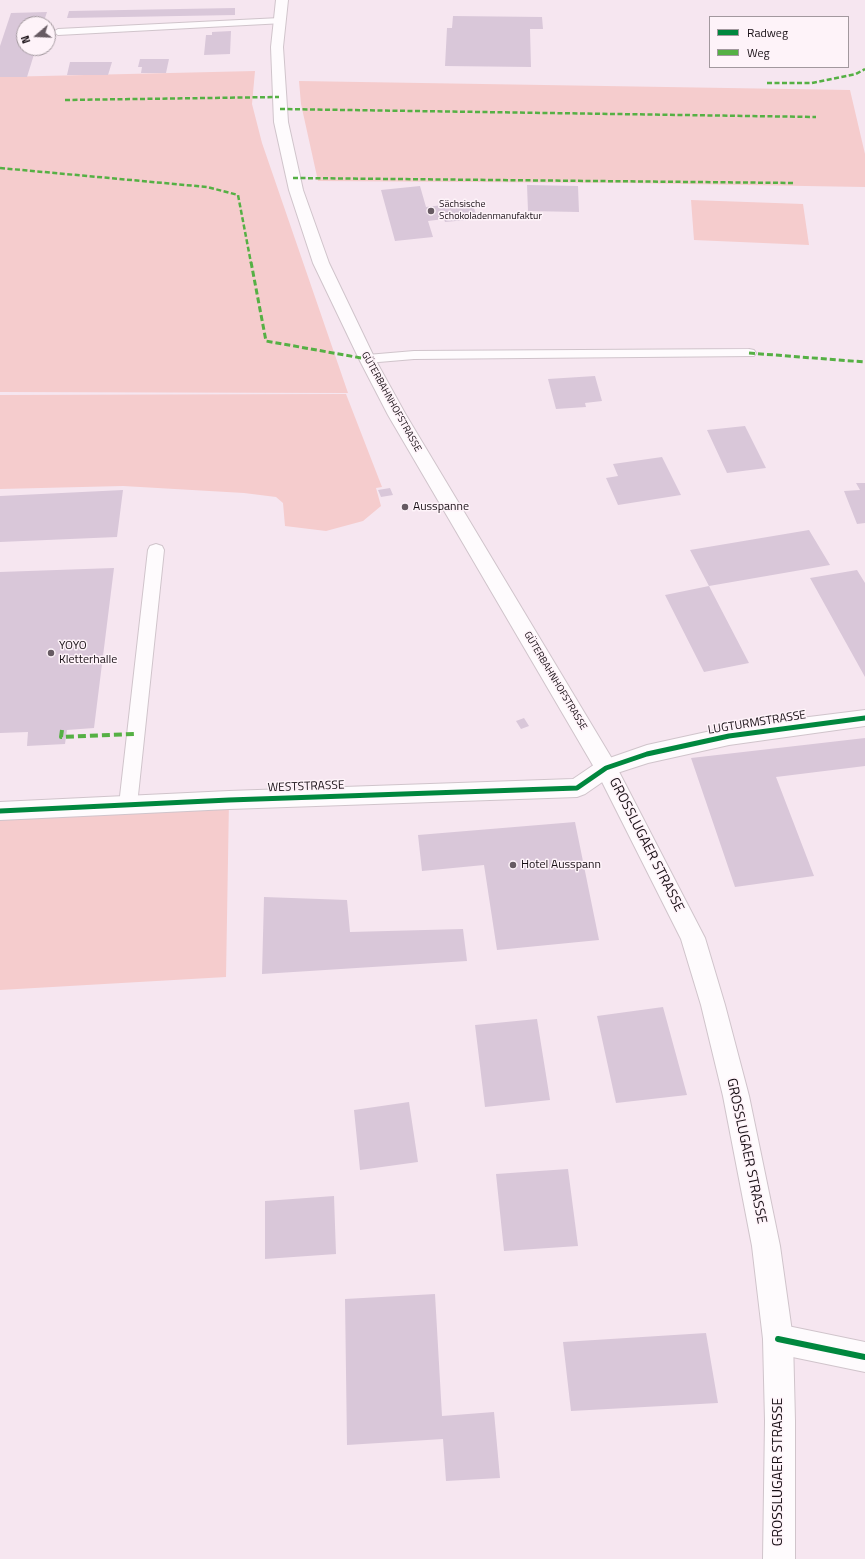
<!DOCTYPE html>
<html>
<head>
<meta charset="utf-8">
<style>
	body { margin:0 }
	#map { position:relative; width:865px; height:1559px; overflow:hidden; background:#f6e6f0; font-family:"Titillium Web",sans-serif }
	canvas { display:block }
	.legend { position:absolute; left:709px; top:16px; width:140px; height:52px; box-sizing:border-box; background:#fef3f9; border:1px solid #a2989e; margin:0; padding:5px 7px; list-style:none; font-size:12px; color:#180f15 }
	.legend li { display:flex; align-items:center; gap:8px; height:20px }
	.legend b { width:20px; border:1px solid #a2989e }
	.north { position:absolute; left:16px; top:16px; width:40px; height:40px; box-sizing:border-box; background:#fef3f9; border:1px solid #a2989e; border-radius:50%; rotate:251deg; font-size:11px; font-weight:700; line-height:16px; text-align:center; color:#180f15 }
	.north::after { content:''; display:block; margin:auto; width:14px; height:18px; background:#665a62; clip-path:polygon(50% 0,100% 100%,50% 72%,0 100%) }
</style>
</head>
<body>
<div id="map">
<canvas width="865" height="1559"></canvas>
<ul class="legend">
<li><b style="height:5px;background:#00873e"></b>Radweg</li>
<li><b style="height:5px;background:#55b044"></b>Weg</li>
</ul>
<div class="north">N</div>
</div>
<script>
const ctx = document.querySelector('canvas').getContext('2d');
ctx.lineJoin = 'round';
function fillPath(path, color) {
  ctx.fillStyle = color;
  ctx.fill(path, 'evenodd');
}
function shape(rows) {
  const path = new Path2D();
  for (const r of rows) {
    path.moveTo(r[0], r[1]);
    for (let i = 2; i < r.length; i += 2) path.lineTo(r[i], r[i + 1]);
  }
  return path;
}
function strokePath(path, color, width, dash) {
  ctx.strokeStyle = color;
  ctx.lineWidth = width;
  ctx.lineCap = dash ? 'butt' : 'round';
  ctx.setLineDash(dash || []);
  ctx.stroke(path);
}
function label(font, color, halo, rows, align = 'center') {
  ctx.font = font + ' "Titillium Web",sans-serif';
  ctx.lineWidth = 3;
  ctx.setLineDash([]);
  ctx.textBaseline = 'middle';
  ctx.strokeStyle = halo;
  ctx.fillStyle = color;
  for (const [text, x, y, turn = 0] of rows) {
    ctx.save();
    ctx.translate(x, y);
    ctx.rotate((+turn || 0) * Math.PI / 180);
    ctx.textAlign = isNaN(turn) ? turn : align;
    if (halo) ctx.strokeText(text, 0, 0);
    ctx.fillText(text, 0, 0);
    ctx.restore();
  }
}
fillPath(shape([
	[255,71,252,104,262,143,348,393,0,392,0,77],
	[299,81,850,90,865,154,865,187,627,183,318,181,301,104],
	[691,200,803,204,809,245,694,240],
	[346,394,382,487,376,488,381,506,363,521,326,531,285,526,283,503,276,497,244,493,123,486,0,489,0,395],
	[229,800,226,977,0,990,0,804]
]), '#f5cccd');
fillPath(shape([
	[235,8,235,15,67,18,69,11],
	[47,12,43,24,24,24,24,48,36,48,27,77,0,77,0,46,11,13],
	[453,16,542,17,543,29,530,29,531,67,445,66,447,28,452,28],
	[231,31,230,54,204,55,206,35,212,35,212,32],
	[140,59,169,59,166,73,141,73,142,67,138,67],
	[70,62,112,62,108,75,67,75],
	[527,185,578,186,579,212,528,211],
	[420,186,426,207,443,205,443,206,472,203,478,219,445,222,444,219,428,221,433,237,395,241,381,190],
	[595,376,602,401,585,403,586,407,556,409,548,379],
	[745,426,766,468,727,473,707,430],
	[662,457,681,495,618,505,606,478,618,476,613,464],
	[856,483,865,483,865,523,857,524,844,491,860,490],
	[390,488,393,495,381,497,378,490],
	[123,490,117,537,0,542,0,496],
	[809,530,830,565,709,586,690,550],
	[114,568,94,728,67,730,65,744,27,746,28,732,0,733,0,572],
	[857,570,865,583,865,677,810,578],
	[709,586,749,663,704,672,665,595],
	[524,718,529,726,521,729,516,721],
	[865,738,865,766,776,777,814,876,735,887,691,758],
	[575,822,599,940,497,950,484,865,422,871,418,835],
	[264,897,347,900,350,932,463,929,467,961,262,974],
	[663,1007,687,1095,616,1103,597,1016],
	[537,1019,550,1100,485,1107,475,1025],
	[409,1102,418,1162,360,1170,354,1110],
	[568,1169,578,1246,504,1251,496,1174],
	[334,1196,336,1254,265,1259,265,1201],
	[435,1294,442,1416,494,1412,500,1478,446,1481,443,1439,347,1445,345,1299],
	[706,1333,718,1403,571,1411,563,1342]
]), '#d9c7d9');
const lane = shape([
	[280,18,285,21,284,23,58,35,53,32,58,29,280,18],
	[749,349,754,350,756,353,754,356,414,359,367,363,362,362,360,359,362,356,367,355,414,351,749,349],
	[156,544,162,546,164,550,137,805,134,810,128,813,122,810,119,805,148,550,150,546,156,544]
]);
const street = shape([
	[865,710,865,726,729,745,648,763,614,774,585,794,577,797,229,809,0,820,0,802,229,791,573,779,598,762,647,745,729,727,865,710],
	[778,1324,865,1342,865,1372,778,1354,768,1349,763,1339,768,1329,778,1324]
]);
const secondary = shape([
	[276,0,288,0,283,47,288,122,303,190,329,263,375,359,406,415,614,762,705,938,725,1005,749,1096,780,1246,793,1339,795,1421,795,1559,763,1559,765,1421,763,1339,752,1246,723,1096,701,1005,681,939,598,774,388,415,359,359,313,263,289,190,274,122,271,47,276,0]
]);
strokePath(lane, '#d0c4cb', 2);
strokePath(street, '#d0c4cb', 2);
strokePath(secondary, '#d0c4cb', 2);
fillPath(lane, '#fefbfd');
fillPath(street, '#fefbfd');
fillPath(secondary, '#fefbfd');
strokePath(shape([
	[767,83,812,83,856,74,865,69],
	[65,100,279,97],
	[280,109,816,117],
	[0,168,207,187,238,195,251,263],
	[293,178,794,183]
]), '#55b044', 2.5, [5, 2.5]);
strokePath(shape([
	[251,262,266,341,367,359],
	[749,353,865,362]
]), '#55b044', 3, [6, 3]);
strokePath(shape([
	[62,730,61,737,135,734]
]), '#55b044', 4, [8, 4]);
strokePath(shape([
	[0,811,229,800,577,788,606,768,647,754,729,736,865,718]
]), '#00873e', 5);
strokePath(shape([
	[778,1339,865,1357]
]), '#00873e', 6);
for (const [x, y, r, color] of [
	[431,211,4,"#665a62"],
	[405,507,4,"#665a62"],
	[51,653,4,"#665a62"],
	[513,865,4,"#665a62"]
]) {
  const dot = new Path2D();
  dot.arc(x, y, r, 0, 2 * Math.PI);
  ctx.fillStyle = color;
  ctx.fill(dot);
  strokePath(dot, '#fef3f9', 1.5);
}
label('10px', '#180f15', '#fef3f9', [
	["Sächsische",439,205],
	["Schokoladenmanufaktur",439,217]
], 'left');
label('10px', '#180f15', '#fef3f9', [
	["GÜTERBAHNHOFSTRASSE",391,402,61],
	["GÜTERBAHNHOFSTRASSE",555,681,59]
]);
label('12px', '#180f15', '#fef3f9', [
	["Ausspanne",413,507],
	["YOYO",59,646],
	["Kletterhalle",59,660],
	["Hotel Ausspann",521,865]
], 'left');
label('12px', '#180f15', '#fef3f9', [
	["LUGTURMSTRASSE",757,723,-9],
	["WESTSTRASSE",306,787,-2]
]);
label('14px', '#180f15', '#fef3f9', [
	["GROSSLUGAER STRASSE",646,845,63],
	["GROSSLUGAER STRASSE",746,1151,78],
	["GROSSLUGAER STRASSE",779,1472,-90]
]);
</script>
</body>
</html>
